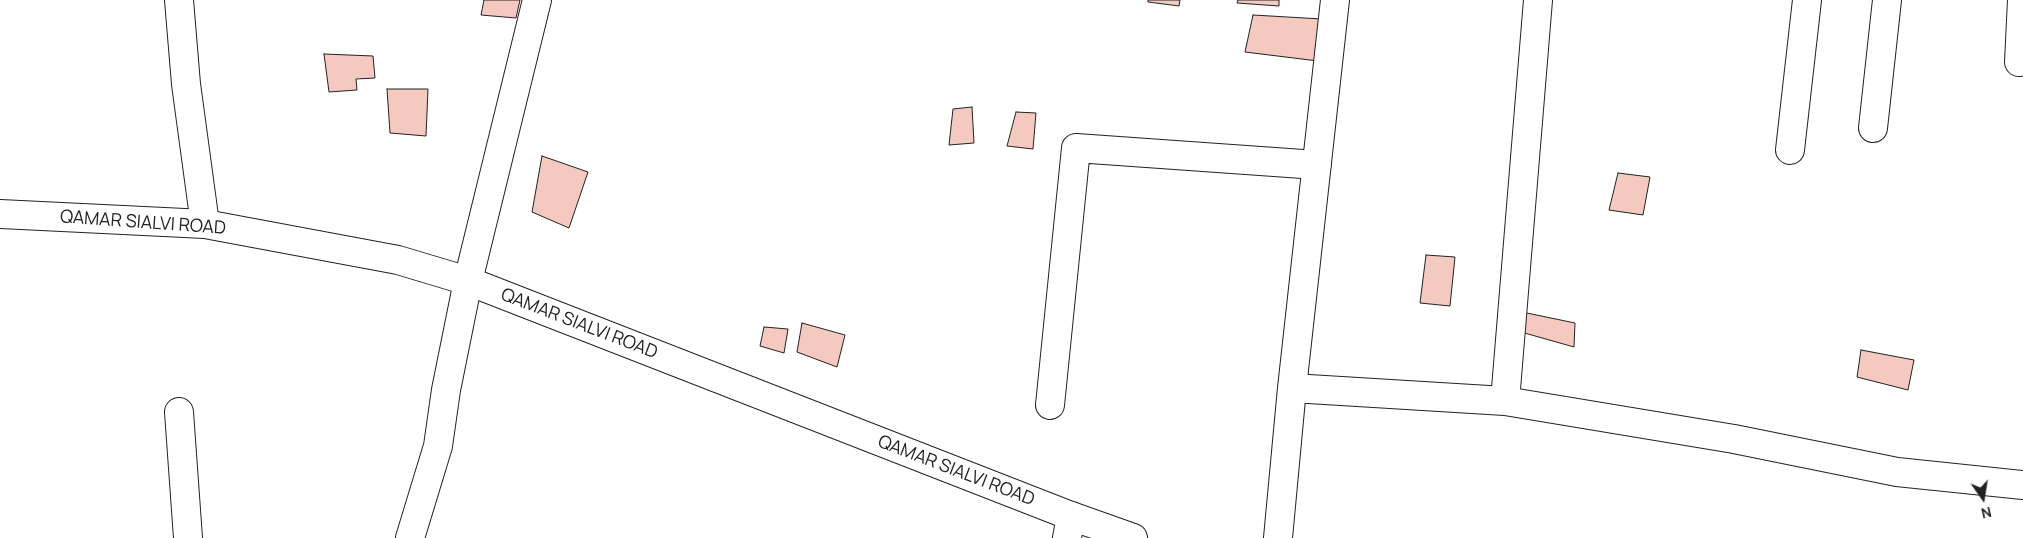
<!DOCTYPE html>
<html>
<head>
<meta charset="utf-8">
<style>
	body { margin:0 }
	#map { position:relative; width:2023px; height:538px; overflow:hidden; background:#fff; font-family:Manrope,sans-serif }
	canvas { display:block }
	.north { position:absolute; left:1958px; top:473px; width:50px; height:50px; -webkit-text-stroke:4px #fff; paint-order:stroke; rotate:167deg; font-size:14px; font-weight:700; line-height:20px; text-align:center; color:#222 }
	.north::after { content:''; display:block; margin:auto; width:18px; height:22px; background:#222; clip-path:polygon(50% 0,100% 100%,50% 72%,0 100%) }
</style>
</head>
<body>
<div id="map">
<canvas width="2023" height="538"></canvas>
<div class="north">N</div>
</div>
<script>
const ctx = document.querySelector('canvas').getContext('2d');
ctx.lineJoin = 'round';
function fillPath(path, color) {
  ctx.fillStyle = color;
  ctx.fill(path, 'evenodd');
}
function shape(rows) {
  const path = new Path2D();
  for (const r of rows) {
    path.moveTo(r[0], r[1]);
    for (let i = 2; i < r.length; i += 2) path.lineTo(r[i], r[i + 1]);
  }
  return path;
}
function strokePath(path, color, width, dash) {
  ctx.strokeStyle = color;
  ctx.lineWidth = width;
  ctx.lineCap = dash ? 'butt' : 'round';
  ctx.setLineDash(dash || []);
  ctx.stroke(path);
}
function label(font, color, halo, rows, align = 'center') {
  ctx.font = font + ' Manrope,sans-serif';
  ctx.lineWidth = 4;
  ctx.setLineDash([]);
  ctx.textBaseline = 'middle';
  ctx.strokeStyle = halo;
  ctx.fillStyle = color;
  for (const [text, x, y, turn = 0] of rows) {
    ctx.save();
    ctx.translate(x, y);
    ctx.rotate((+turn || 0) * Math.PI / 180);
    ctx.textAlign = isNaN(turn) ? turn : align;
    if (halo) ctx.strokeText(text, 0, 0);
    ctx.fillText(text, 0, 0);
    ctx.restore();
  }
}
const building = shape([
	[484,0,520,0,516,18,481,15,484,0],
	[1148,0,1180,0,1179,6,1148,2,1148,0],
	[1238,0,1279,0,1279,6,1237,3,1238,0],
	[1253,15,1322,19,1318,61,1245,52,1253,15],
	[324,54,373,56,375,78,356,79,357,90,329,92,324,54],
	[387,89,428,89,426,136,390,133,387,89],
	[972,107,974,143,949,145,953,109,972,107],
	[1016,112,1036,113,1033,149,1007,146,1016,112],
	[542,156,588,172,569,228,532,212,542,156],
	[1618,173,1650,177,1643,215,1609,210,1618,173],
	[1426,255,1455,257,1450,306,1420,303,1426,255],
	[1522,312,1575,323,1574,347,1521,332,1522,312],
	[802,323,845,335,837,367,797,352,802,323],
	[764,327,788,329,784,353,760,346,764,327],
	[1861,350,1914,360,1908,390,1857,377,1861,350]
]);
fillPath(building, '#f3c9c0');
strokePath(building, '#222', 1);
const street = shape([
	[179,0,186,84,205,224],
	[2019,62,2022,0],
	[1873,128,1887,0],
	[1790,150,1807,0],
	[1292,388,1505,401,1734,439,1897,472,2023,485],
	[1505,401,1538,0],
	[1050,405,1076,148,1317,165],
	[179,412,188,538],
	[410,538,438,446,446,390,468,281,537,0],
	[1067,538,1071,516],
	[1278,538,1292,388,1335,0]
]);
const secondary = shape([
	[0,214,205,224,398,260,468,281,1071,516,1133,538]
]);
strokePath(street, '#222', 30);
strokePath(secondary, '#222', 30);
strokePath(street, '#fff', 28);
strokePath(secondary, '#fff', 28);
label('18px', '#222', '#fff', [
	["QAMAR SIALVI ROAD",143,223,4],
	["QAMAR SIALVI ROAD",579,324,21],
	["QAMAR SIALVI ROAD",956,471,21]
]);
</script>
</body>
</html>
